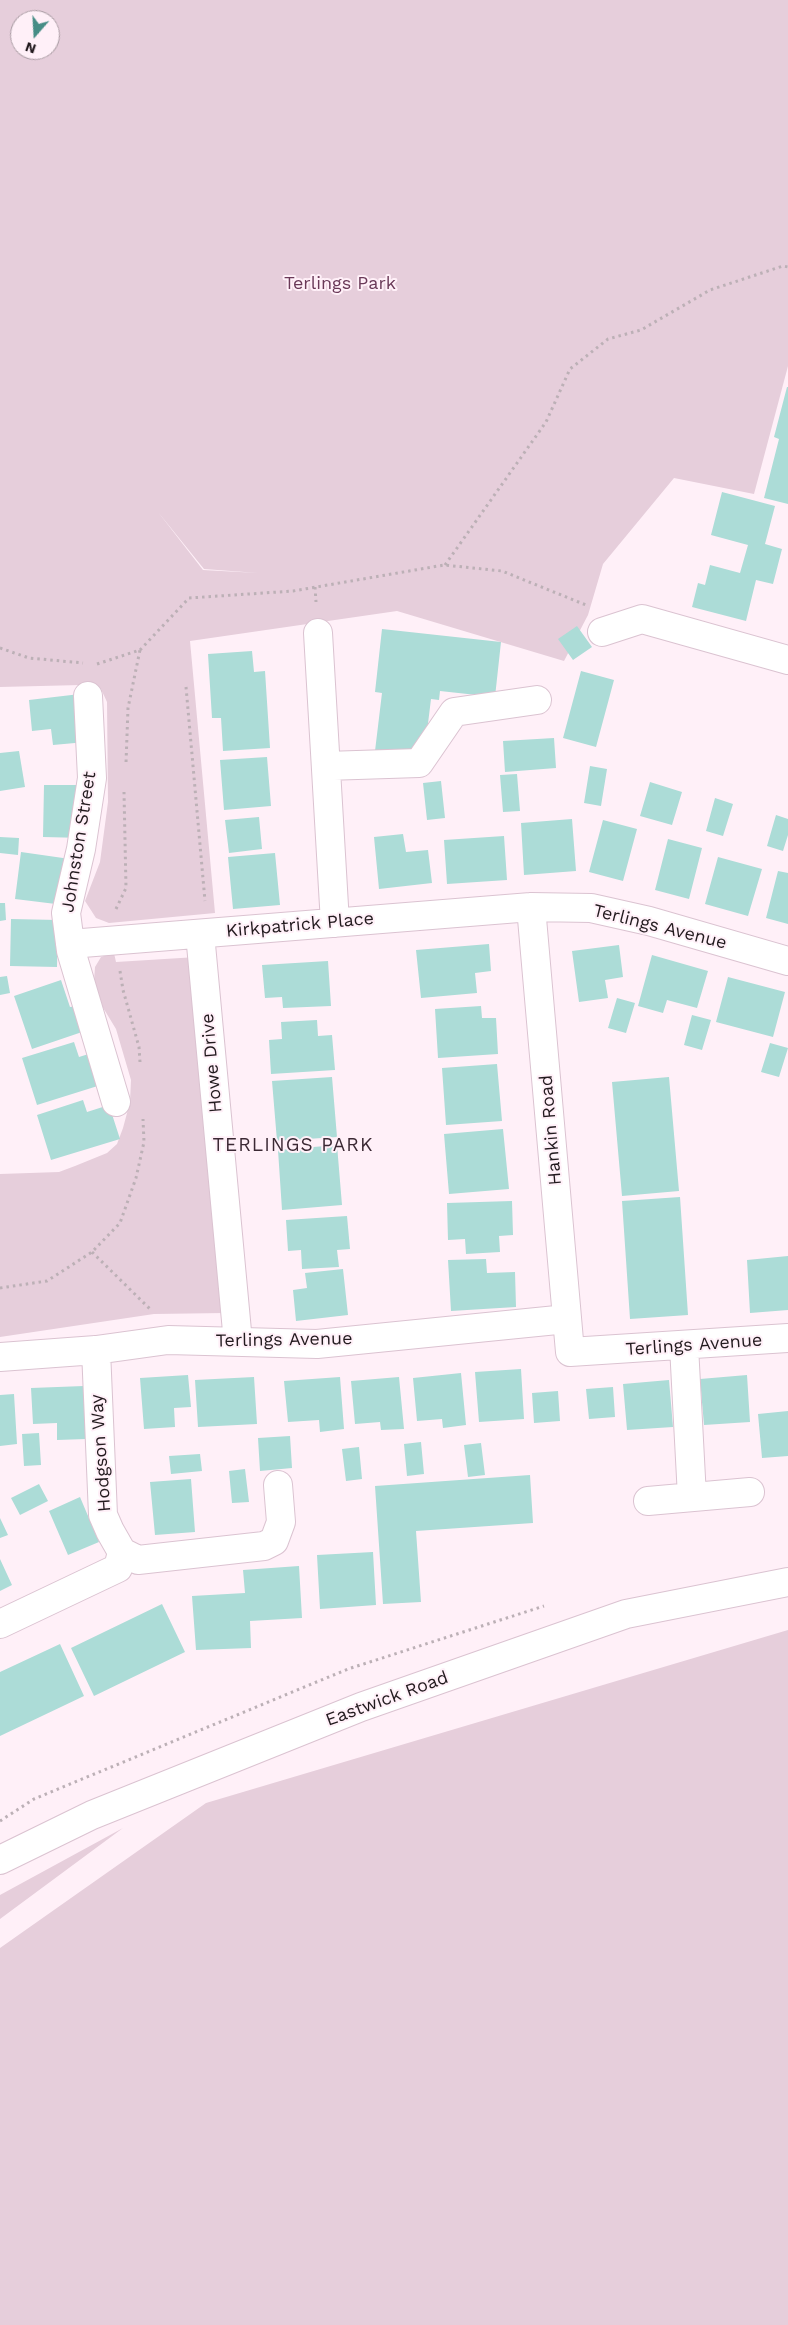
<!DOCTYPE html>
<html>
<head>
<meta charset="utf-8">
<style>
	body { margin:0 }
	#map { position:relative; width:788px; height:2325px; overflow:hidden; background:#fff0f8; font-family:"Work Sans",sans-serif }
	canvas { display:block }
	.north { position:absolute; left:10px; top:10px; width:50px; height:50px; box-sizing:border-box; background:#fff0f8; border:1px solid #a79aa1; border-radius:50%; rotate:199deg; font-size:14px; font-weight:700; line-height:20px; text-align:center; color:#221a1e }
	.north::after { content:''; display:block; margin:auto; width:18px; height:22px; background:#468d86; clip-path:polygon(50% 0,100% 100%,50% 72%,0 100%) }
</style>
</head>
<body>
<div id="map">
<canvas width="788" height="2325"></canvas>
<div class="north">N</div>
</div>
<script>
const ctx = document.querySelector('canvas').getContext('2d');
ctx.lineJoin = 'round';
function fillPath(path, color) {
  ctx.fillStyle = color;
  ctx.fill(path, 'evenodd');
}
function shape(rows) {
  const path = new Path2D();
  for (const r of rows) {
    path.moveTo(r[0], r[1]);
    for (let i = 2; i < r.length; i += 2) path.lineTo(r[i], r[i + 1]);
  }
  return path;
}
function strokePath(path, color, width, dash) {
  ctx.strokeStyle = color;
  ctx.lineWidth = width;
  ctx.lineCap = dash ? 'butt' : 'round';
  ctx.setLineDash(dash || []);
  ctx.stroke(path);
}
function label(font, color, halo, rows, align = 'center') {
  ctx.font = font + ' "Work Sans",sans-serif';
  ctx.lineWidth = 4;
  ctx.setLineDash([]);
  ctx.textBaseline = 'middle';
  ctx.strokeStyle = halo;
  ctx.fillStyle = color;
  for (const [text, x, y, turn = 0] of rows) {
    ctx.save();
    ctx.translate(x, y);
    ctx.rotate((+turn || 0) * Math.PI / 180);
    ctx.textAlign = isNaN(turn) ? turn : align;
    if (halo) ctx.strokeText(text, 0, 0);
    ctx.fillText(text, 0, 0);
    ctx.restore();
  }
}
fillPath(shape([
	[0,0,788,0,788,366,754,494,674,478,603,564,588,615,564,661,397,611,190,641,215,913,109,923,96,918,85,901,100,862,108,802,107,702,101,689,81,685,0,687],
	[20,20,50,20,50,50,20,50],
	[158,512,204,569,258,573,203,570],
	[114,953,116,962,197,957,225,1313,154,1314,0,1337,0,1174,59,1172,75,1166,107,1153,117,1144,123,1128,130,1102,131,1080,116,1029,99,1001,94,981,95,967,101,957],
	[788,1630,788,2325,0,2325,0,1948,206,1803],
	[123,1828,0,1919,0,1895]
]), '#e6cedb');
fillPath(shape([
	[787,387,788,387,788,504,764,498,779,439,774,437],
	[722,492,775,506,765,544,782,549,773,584,756,580,746,621,692,607,698,583,705,585,710,565,740,573,748,545,711,535],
	[577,626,592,647,573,660,558,639],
	[382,629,501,642,495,697,440,691,439,700,431,699,424,756,375,751,382,693,375,692],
	[252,651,254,672,265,671,270,748,223,751,221,718,212,718,208,654],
	[581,671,614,680,596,747,563,738],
	[80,694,86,742,53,745,51,729,32,731,29,700],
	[554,738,556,768,505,772,503,741],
	[19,751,25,787,0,791,0,753],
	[267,757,271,806,224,810,220,760],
	[590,766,607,769,601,806,584,803],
	[517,774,520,811,503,812,500,775],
	[441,781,445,818,427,820,423,783],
	[650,782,682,792,672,825,640,816],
	[44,785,86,785,85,838,43,837],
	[715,798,733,804,723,836,706,831],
	[776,815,788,819,788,835,783,851,767,846],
	[259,817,262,849,229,853,225,820],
	[572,819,576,871,524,875,521,823],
	[603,820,637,829,623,881,589,872],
	[403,834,406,852,428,850,432,883,379,889,374,837],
	[504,836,507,880,447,884,444,840],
	[0,837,19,838,18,855,0,853],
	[668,839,702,848,689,899,655,890],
	[21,852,70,859,64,905,15,899],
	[275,853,280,905,233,909,228,857],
	[718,857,762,869,748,916,705,904],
	[778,871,788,873,788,924,766,918],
	[0,903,5,903,6,920,0,921],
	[11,919,58,920,57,967,10,966],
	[489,944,491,971,475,973,477,993,421,998,416,950],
	[619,945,623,977,605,980,608,998,579,1002,572,951],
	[652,955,708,971,697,1008,667,1000,663,1013,638,1006],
	[328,961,331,1006,283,1008,282,997,265,998,262,965],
	[7,976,10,993,0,995,0,977],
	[728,977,785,992,773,1037,716,1022],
	[61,980,70,1007,76,1006,85,1031,32,1049,14,996],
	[617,998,635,1003,626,1033,608,1028],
	[481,1006,482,1018,496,1018,498,1054,438,1058,435,1009],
	[692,1015,711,1020,702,1050,684,1045],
	[317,1020,318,1036,332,1035,335,1070,271,1074,269,1040,282,1039,281,1022],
	[74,1042,79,1057,95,1052,104,1084,37,1105,22,1058],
	[770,1043,788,1048,779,1077,761,1072],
	[497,1064,502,1121,446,1125,442,1068],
	[332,1077,337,1137,277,1141,272,1081],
	[669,1077,679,1191,622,1196,612,1082],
	[83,1100,87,1112,109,1105,120,1139,51,1160,37,1115],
	[503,1129,509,1189,449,1194,444,1134],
	[337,1145,342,1205,282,1210,278,1150],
	[680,1197,688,1315,630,1319,622,1201],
	[512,1201,513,1235,499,1236,500,1252,466,1254,465,1239,448,1240,447,1203],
	[347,1216,350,1249,337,1250,339,1267,302,1269,301,1250,288,1251,286,1220],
	[788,1256,788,1310,750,1313,747,1260],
	[486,1259,487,1273,515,1272,516,1307,451,1311,448,1260],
	[343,1269,348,1315,296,1321,293,1290,307,1288,305,1273],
	[521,1369,524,1419,479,1422,475,1372],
	[461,1373,466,1425,443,1428,442,1419,417,1421,413,1378],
	[188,1375,191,1407,174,1408,175,1427,144,1429,140,1378],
	[747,1375,750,1422,704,1425,700,1379],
	[254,1377,257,1424,198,1427,195,1380],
	[340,1377,344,1429,320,1432,319,1420,288,1422,284,1381],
	[399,1377,404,1429,381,1430,380,1422,355,1424,351,1381],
	[669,1380,673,1427,627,1430,623,1384],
	[84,1386,86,1439,57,1440,57,1423,33,1424,31,1388],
	[613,1387,615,1417,589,1419,586,1389],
	[558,1391,560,1421,534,1423,532,1393],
	[14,1394,17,1444,0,1446,0,1395],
	[788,1411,788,1456,762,1458,758,1414],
	[39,1433,41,1465,24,1466,22,1434],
	[290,1436,292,1468,260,1471,258,1438],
	[421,1442,424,1474,407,1476,404,1444],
	[481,1443,485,1475,468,1477,464,1445],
	[359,1447,362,1479,346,1481,342,1449],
	[200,1454,202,1471,171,1474,169,1456],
	[245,1469,249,1502,232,1503,229,1471],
	[530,1475,533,1523,416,1531,421,1602,383,1604,375,1486],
	[191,1479,195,1532,155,1535,150,1482],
	[39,1484,48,1501,20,1515,11,1498],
	[80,1497,99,1542,68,1555,49,1511],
	[0,1518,8,1535,0,1538],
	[373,1552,376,1605,320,1609,317,1555],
	[0,1559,12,1585,0,1591],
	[299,1566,302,1618,250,1621,251,1648,196,1650,192,1596,245,1593,243,1570],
	[162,1604,185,1652,94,1696,71,1648],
	[60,1644,84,1696,0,1736,0,1672]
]), '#acdcd7');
const minor = shape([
	[602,632,642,619,788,660],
	[318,633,335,923],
	[88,696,92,778,81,849,66,913,71,951,116,1102],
	[326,766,419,763,454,712,537,700],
	[531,907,570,1352,788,1338],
	[200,934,238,1342],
	[70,944,531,907,591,908,649,921,788,961],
	[684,1346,692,1497],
	[96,1350,103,1515,110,1531,122,1552,138,1560,264,1546,274,1541,281,1522,278,1485],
	[0,1357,96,1350,168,1340,317,1344,567,1319],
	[648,1501,750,1492],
	[0,1624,118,1568,122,1552],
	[0,1860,92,1815,361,1707,626,1614,788,1582]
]);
strokePath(minor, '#dbc3d1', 30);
strokePath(shape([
	[445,565,546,422,570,369,608,339,641,330,710,290,783,266,788,267],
	[315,587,316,602],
	[0,648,29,658,83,663],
	[140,650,189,598,293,591,444,565,502,571,586,605],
	[97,664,140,650,128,708,126,763],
	[186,687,205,901],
	[116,909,126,888,124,792],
	[120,971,123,990,139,1047,140,1062],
	[92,1252,152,1311],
	[0,1288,47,1281,92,1252,120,1223,136,1178,144,1142,143,1119],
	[0,1821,34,1799,348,1669,544,1606]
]), '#bcb0b6', 3, [2.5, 4]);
strokePath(minor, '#fff', 28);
label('18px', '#6a3958', '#fff0f8', [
	["Terlings Park",340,284]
]);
label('18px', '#221a1e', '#fff0f8', [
	["Johnston Street",79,842,-81],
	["Kirkpatrick Place",300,925,-5],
	["Terlings Avenue",660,927,14],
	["Howe Drive",212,1063,-95],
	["Hankin Road",551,1130,-95],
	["Terlings Avenue",284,1340,-1],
	["Terlings Avenue",694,1345,-4],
	["Hodgson Way",101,1453,-94],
	["Eastwick Road",387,1699,-20]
]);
ctx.letterSpacing = '1px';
label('19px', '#3b2934', '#fff0f8', [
	["TERLINGS PARK",293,1145]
]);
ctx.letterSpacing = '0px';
</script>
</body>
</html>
